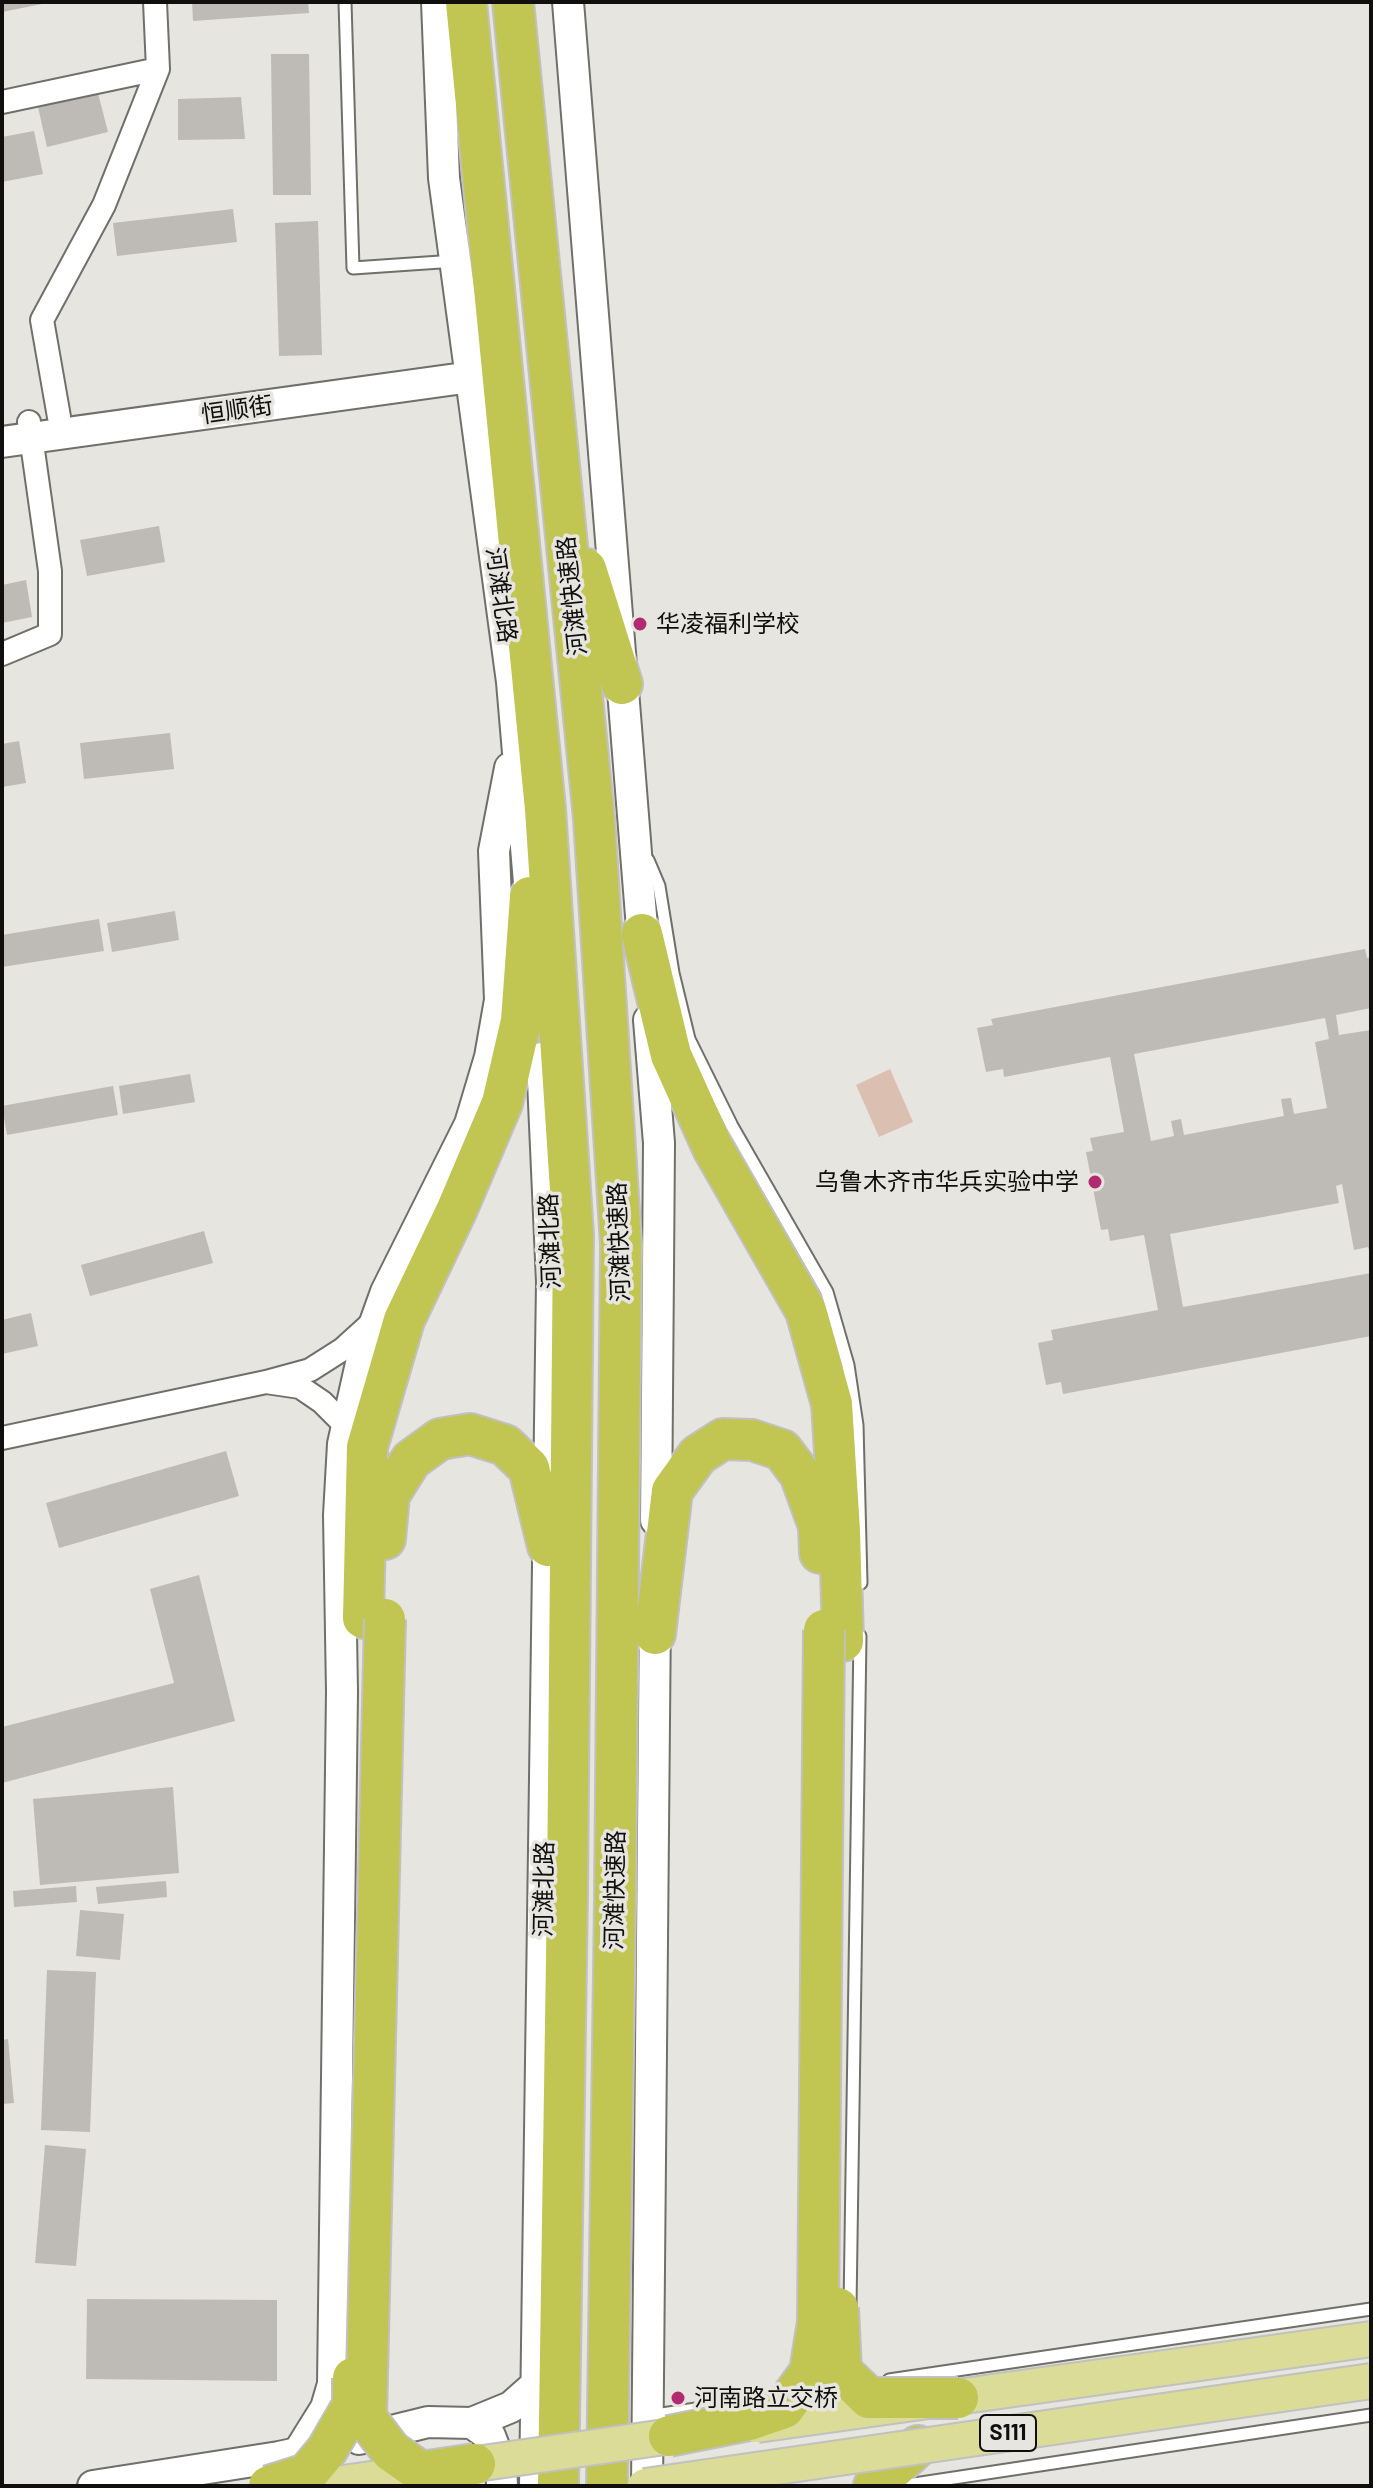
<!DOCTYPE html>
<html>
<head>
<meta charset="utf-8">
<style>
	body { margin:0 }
	#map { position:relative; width:1373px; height:2488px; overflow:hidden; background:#e7e5e0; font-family:Barlow,sans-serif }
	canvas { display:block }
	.frame { position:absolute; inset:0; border:4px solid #100f0d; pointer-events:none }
</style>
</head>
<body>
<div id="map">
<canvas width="1373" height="2488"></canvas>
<div class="frame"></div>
</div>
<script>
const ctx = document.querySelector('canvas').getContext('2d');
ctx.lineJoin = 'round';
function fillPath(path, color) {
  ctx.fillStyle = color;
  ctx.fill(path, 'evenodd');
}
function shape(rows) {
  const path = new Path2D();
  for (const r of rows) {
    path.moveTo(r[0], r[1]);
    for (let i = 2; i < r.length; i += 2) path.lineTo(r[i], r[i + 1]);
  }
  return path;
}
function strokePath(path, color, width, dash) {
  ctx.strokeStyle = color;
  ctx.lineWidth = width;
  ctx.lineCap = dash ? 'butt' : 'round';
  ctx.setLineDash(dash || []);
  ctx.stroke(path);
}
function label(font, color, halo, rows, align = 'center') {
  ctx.font = font + ' Barlow,"Noto Sans SC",sans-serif';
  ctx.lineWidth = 7;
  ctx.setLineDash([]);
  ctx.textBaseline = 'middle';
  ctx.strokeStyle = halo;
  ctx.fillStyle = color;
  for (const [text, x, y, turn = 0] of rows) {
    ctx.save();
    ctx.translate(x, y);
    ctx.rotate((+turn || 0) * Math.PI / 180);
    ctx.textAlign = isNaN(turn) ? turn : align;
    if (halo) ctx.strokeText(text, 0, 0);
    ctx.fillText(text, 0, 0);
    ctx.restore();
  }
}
fillPath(shape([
	[890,1069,913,1122,879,1137,856,1085]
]), '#dbc0b1');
fillPath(shape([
	[2,2,47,2,47,3,2,12],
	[192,2,308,2,309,13,193,21],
	[271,54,309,54,311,195,273,195],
	[98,93,108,132,47,147,38,107],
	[241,97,245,139,178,140,178,99],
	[34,131,43,174,2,182,2,137],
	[233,209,237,242,117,256,113,223],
	[318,221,322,355,279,356,275,223],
	[159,526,165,562,87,576,80,540],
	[26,580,32,617,2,623,2,585],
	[170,733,174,769,84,779,80,743],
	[19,741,26,783,2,787,2,744],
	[175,911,179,940,112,952,107,923],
	[99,919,104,951,2,967,2,935],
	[1365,949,1367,958,1371,957,1371,1008,1336,1015,1339,1035,1371,1030,1371,1255,1368,1247,1354,1250,1342,1184,1336,1186,1339,1203,1170,1234,1183,1307,1371,1273,1371,1336,1063,1394,1061,1382,1046,1385,1038,1343,1053,1340,1051,1330,1158,1310,1144,1235,1110,1241,1108,1229,1101,1230,1086,1152,1093,1151,1090,1138,1124,1132,1110,1057,1004,1077,1003,1069,986,1072,977,1028,993,1025,991,1019],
	[1325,1018,1329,1039,1315,1042,1327,1108,1294,1114,1291,1098,1281,1099,1284,1116,1184,1135,1181,1119,1171,1121,1174,1136,1151,1141,1134,1054],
	[190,1074,195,1102,123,1114,119,1086],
	[113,1086,118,1115,7,1135,2,1106],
	[204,1231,213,1263,90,1296,81,1265],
	[31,1313,38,1346,2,1354,2,1320],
	[226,1451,239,1496,59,1548,46,1503],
	[199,1575,235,1721,2,1783,2,1727,174,1683,150,1589],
	[173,1787,179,1873,40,1885,33,1799],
	[166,1881,167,1897,98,1904,96,1887],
	[76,1886,77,1902,14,1907,13,1891],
	[80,1910,124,1914,120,1960,76,1956],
	[47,1970,96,1972,90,2132,41,2130],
	[8,2039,14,2103,2,2104,2,2040],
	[45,2145,86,2149,76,2266,35,2263],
	[87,2299,277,2300,277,2381,86,2379]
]), '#bebab5');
const lane = shape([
	[345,2,353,268,455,261],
	[648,860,659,886,673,973,689,1039,732,1126,827,1292,848,1365,857,1425,861,1583],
	[850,2307,860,1636],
	[889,2380,1371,2309],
	[648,2416,737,2403],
	[901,2486,1371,2415]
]);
const street = shape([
	[2,102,158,69],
	[59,417,42,320,104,205,158,69,155,2],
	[2,654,50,634,50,571,29,422],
	[347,1427,322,1402,300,1387,266,1382,310,1370,343,1349,375,1320],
	[2,1438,266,1382]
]);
const secondary = shape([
	[437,2,444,178,512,682,532,918],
	[568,2,644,953],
	[2,442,471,377],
	[649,1020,659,1143,656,1520],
	[472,2423,511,2407,537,2384],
	[359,2439,428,2422,472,2423,490,2436,501,2465,502,2486],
	[298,2453,326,2408,333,2384,342,1692,339,1515,343,1444,362,1359,386,1292,470,1124,490,1057,500,1000,494,851,510,768],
	[93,2486,279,2457,316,2449],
	[535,2486,552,1282,542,1058],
	[647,2486,655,1612]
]);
const highway = shape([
	[466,2,545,809,573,1235,567,1892,558,2486],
	[513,2,594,818,621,1244,615,1901,607,2486],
	[586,569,622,684],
	[642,934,671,1055,713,1148,806,1311,832,1404,840,1531,843,1641],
	[385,1539,389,1495,411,1460,440,1439,470,1434,505,1445,529,1468,548,1546],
	[363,1618,367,1447,404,1320,457,1209,502,1103,521,1021,530,897],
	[655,1634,672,1491,698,1455,723,1439,752,1440,782,1450,800,1474,819,1526,820,1553],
	[874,2486,918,2446]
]);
strokePath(lane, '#706f6a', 15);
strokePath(street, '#706f6a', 26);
strokePath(secondary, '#706f6a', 34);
strokePath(highway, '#c1c1c0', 44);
strokePath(lane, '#fff', 11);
strokePath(street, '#fff', 22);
strokePath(secondary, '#fff', 30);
strokePath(highway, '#c1c551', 40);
const primaryBridge = shape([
	[757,2425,1371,2339],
	[322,2486,693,2433],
	[645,2486,1371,2381]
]);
const highwayBridge = shape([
	[385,1619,366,2418,391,2451,421,2472,475,2464],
	[838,2308,841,2371,869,2398,958,2398],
	[669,2436,749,2420,784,2408,810,2372,818,2322,824,1630],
	[269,2486,307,2474,327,2450,353,2405,353,2378]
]);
strokePath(primaryBridge, '#c1c1c0', 38, []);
strokePath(highwayBridge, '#c1c1c0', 44, []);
strokePath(primaryBridge, '#dadc97', 34);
strokePath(highwayBridge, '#c1c551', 40);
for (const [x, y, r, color] of [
	[640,624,8,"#b02b72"],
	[1095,1182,8,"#b02b72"],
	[678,2398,8,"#b02b72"]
]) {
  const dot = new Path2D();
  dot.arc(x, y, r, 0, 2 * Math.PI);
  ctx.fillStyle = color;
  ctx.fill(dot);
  strokePath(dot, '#e7e5e0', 3);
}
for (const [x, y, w] of [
	[1008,2433,56]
]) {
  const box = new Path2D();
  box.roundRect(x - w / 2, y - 18, w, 36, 6);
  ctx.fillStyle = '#e7e5e0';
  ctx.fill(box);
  strokePath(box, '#100f0d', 2);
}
label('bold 22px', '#100f0d', null, [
	["S111",1008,2433]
]);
label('24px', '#100f0d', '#e7e5e0', [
	["恒顺街",237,410,-8],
	["河滩北路",501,595,82],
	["河滩快速路",572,596,-96],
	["河滩北路",550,1241,-92],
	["河滩快速路",619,1242,-92],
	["河滩北路",544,1889,-89],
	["河滩快速路",615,1890,-89]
]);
label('24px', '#100f0d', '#e7e5e0', [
	["华凌福利学校",656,624],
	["乌鲁木齐市华兵实验中学",1079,1182,"right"],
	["河南路立交桥",694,2398]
], 'left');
</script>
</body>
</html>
